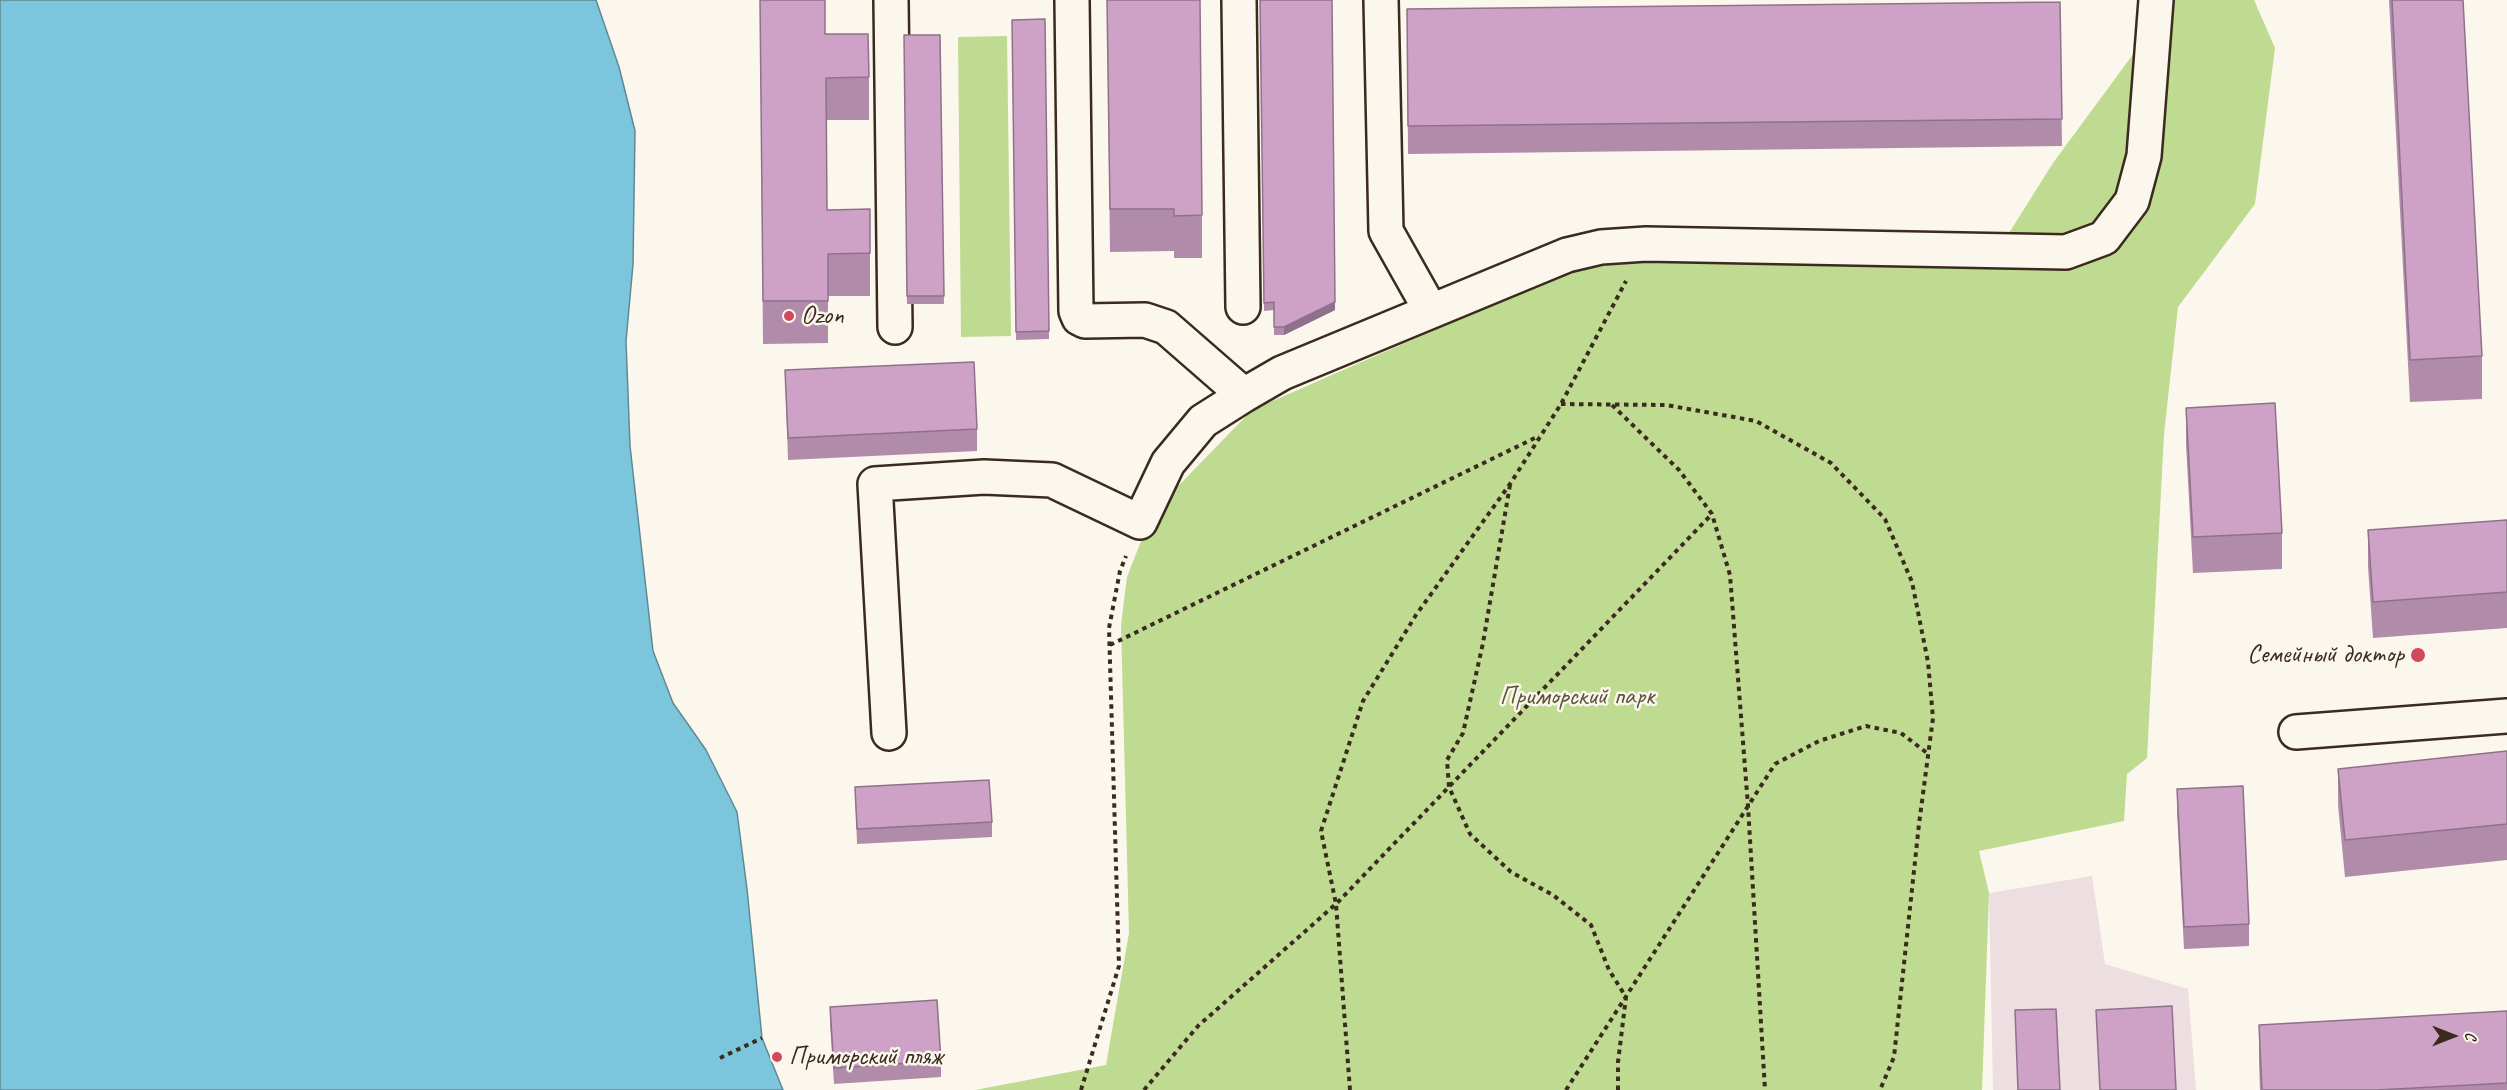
<!DOCTYPE html>
<html>
<head>
<meta charset="utf-8">
<style>
	body { margin:0 }
	#map { position:relative; width:2507px; height:1090px; overflow:hidden; background:#fbf7ec; font-family:Caveat,sans-serif }
	canvas { display:block }
	.north { position:absolute; left:2423px; top:1006px; width:60px; height:60px; -webkit-text-stroke:4px #fbf7ec; paint-order:stroke; rotate:90deg; font-size:16px; font-weight:700; line-height:24px; text-align:center; color:#3b2a1e }
	.north::after { content:''; display:block; margin:auto; width:21px; height:27px; background:#3b2a1e; clip-path:polygon(50% 0,100% 100%,50% 72%,0 100%) }
</style>
</head>
<body>
<div id="map">
<canvas width="2507" height="1090"></canvas>
<div class="north">С</div>
</div>
<script>
const ctx = document.querySelector('canvas').getContext('2d');
ctx.lineJoin = 'round';
function fillPath(path, color) {
  ctx.fillStyle = color;
  ctx.fill(path, 'evenodd');
}
function shape(rows) {
  const path = new Path2D();
  for (const r of rows) {
    path.moveTo(r[0], r[1]);
    for (let i = 2; i < r.length; i += 2) path.lineTo(r[i], r[i + 1]);
  }
  return path;
}
function strokePath(path, color, width, dash) {
  ctx.strokeStyle = color;
  ctx.lineWidth = width;
  ctx.lineCap = dash ? 'butt' : 'round';
  ctx.setLineDash(dash || []);
  ctx.stroke(path);
}
function label(font, color, halo, rows, align = 'center') {
  ctx.font = font + ' Caveat,sans-serif';
  ctx.lineWidth = 5;
  ctx.setLineDash([]);
  ctx.textBaseline = 'middle';
  ctx.strokeStyle = halo;
  ctx.fillStyle = color;
  for (const [text, x, y, turn = 0] of rows) {
    ctx.save();
    ctx.translate(x, y);
    ctx.rotate((+turn || 0) * Math.PI / 180);
    ctx.textAlign = isNaN(turn) ? turn : align;
    if (halo) ctx.strokeText(text, 0, 0);
    ctx.fillText(text, 0, 0);
    ctx.restore();
  }
}
fillPath(shape([
	[2092,876,2105,964,2188,989,2196,1090,1993,1090,1989,893]
]), '#eddee1');
fillPath(shape([
	[2173,0,2254,0,2275,48,2255,204,2178,307,2164,434,2147,758,2127,774,2124,821,1979,851,1989,893,1982,1090,975,1090,1106,1065,1129,933,1121,625,1127,577,1152,513,1252,410,1576,268,1618,261,1993,265,1994,257,2053,163],
	[1007,36,1011,336,961,337,958,37]
]), '#bfda91');
const water = shape([
	[0,0,596,0,619,67,635,131,633,264,626,341,630,446,653,651,673,703,706,750,737,812,747,889,762,1038,783,1090,0,1090,0,0]
]);
fillPath(water, '#7cc6dd');
strokePath(water, '#628891', 1.5);
const minor = shape([
	[891,0,895,327],
	[1072,0,1076,311,1079,318,1085,321,1145,320,1166,327,1244,395],
	[1239,0,1243,307],
	[1381,0,1386,231,1431,311],
	[2296,732,2507,716],
	[889,733,875,484,984,477,1052,480,1140,522,1168,463,1203,421,1244,395,1282,373,1567,255,1601,247,1646,244,2066,252,2104,238,2132,201,2144,156,2156,0]
]);
strokePath(minor, '#3b2a1e', 38);
strokePath(shape([
	[1561,404,1666,405,1756,421,1831,463,1885,519,1912,582,1928,662,1933,718,1919,824,1894,1057,1880,1090],
	[1612,405,1679,470,1712,514,1730,575,1748,806,1765,1090],
	[1510,485,1483,643,1463,733,1447,760,1449,787,1470,834,1511,872,1553,895,1591,925,1609,970,1626,997,1618,1062,1618,1090],
	[1110,645,1539,436],
	[720,1058,762,1038],
	[1081,1090,1119,966,1109,628,1120,571,1126,556],
	[1144,1090,1198,1026,1336,904,1712,514],
	[1350,1090,1336,904,1321,831,1363,701,1416,615,1510,484,1561,404,1626,281],
	[1566,1090,1775,764,1819,741,1866,726,1901,733,1927,753]
]), '#3b2a1e', 4, [4.5, 4.5]);
strokePath(minor, '#fbf7ec', 33);
fillPath(shape([
	[760,0,869,77,869,120,826,120,827,210,870,209,870,296,828,296,828,343,763,344],
	[1107,0,1202,215,1202,258,1174,258,1174,251,1110,252],
	[1260,0,1335,310,1284,335,1274,335,1274,310,1264,311],
	[2389,0,2463,0,2482,356,2482,399,2410,402],
	[2060,2,2062,146,1408,154,1407,9],
	[1045,19,1049,339,1016,340,1012,20],
	[904,35,940,35,944,304,907,304],
	[785,370,977,429,977,451,788,460],
	[2186,408,2282,533,2282,569,2193,573,2186,444],
	[2507,520,2507,628,2373,638,2368,567,2368,530],
	[2507,751,2507,860,2345,877,2338,805,2338,769],
	[855,787,992,822,992,837,857,844],
	[2177,789,2249,924,2249,946,2184,949,2177,811],
	[830,1007,941,1061,941,1077,834,1084,830,1023],
	[2507,1011,2507,1090,2260,1090,2259,1061,2259,1025]
]), '#b08baa');
fillPath(shape([
	[1335,302,1335,310,1284,335,1284,327]
]), '#90718b');
const building = shape([
	[760,0,825,0,825,34,868,34,869,77,826,78,827,210,870,209,870,253,828,254,828,301,763,301,760,0],
	[1107,0,1200,0,1202,215,1174,216,1174,209,1110,209,1107,0],
	[1260,0,1332,0,1335,302,1284,327,1274,327,1274,302,1264,303,1260,0],
	[2392,0,2463,0,2482,356,2410,360,2392,0],
	[2060,2,2062,119,1408,126,1407,9,2060,2],
	[1045,19,1049,331,1016,332,1012,20,1045,19],
	[904,35,940,35,944,296,907,296,904,35],
	[974,362,977,429,788,438,785,370,974,362],
	[2275,403,2282,533,2193,537,2186,408,2275,403],
	[2507,520,2507,592,2373,602,2368,530,2507,520],
	[2507,751,2507,824,2345,840,2338,769,2507,751],
	[989,780,992,822,857,829,855,787,989,780],
	[2243,786,2249,924,2184,927,2177,789,2243,786],
	[937,1000,941,1061,834,1068,830,1007,937,1000],
	[2172,1006,2176,1090,2100,1090,2096,1010,2172,1006],
	[2056,1009,2060,1090,2018,1090,2015,1010,2056,1009],
	[2507,1011,2507,1083,2377,1090,2262,1090,2259,1025,2507,1011]
]);
fillPath(building, '#cda2c6');
strokePath(building, '#90718b', 1.5);
for (const [x, y, r, color] of [
	[789,316,6,"#d1495b"],
	[2418,655,8,"#d1495b"],
	[777,1057,6,"#d1495b"]
]) {
  const dot = new Path2D();
  dot.arc(x, y, r, 0, 2 * Math.PI);
  ctx.fillStyle = color;
  ctx.fill(dot);
  strokePath(dot, '#fbf7ec', 2);
}
label('26px', '#3b2a1e', '#fbf7ec', [
	["Ozon",801,316],
	["Семейный доктор",2404,655,"right"],
	["Приморский пляж",789,1057]
], 'left');
label('26px', '#5c563b', '#fbf7ec', [
	["Приморский парк",1577,697]
]);
</script>
</body>
</html>
